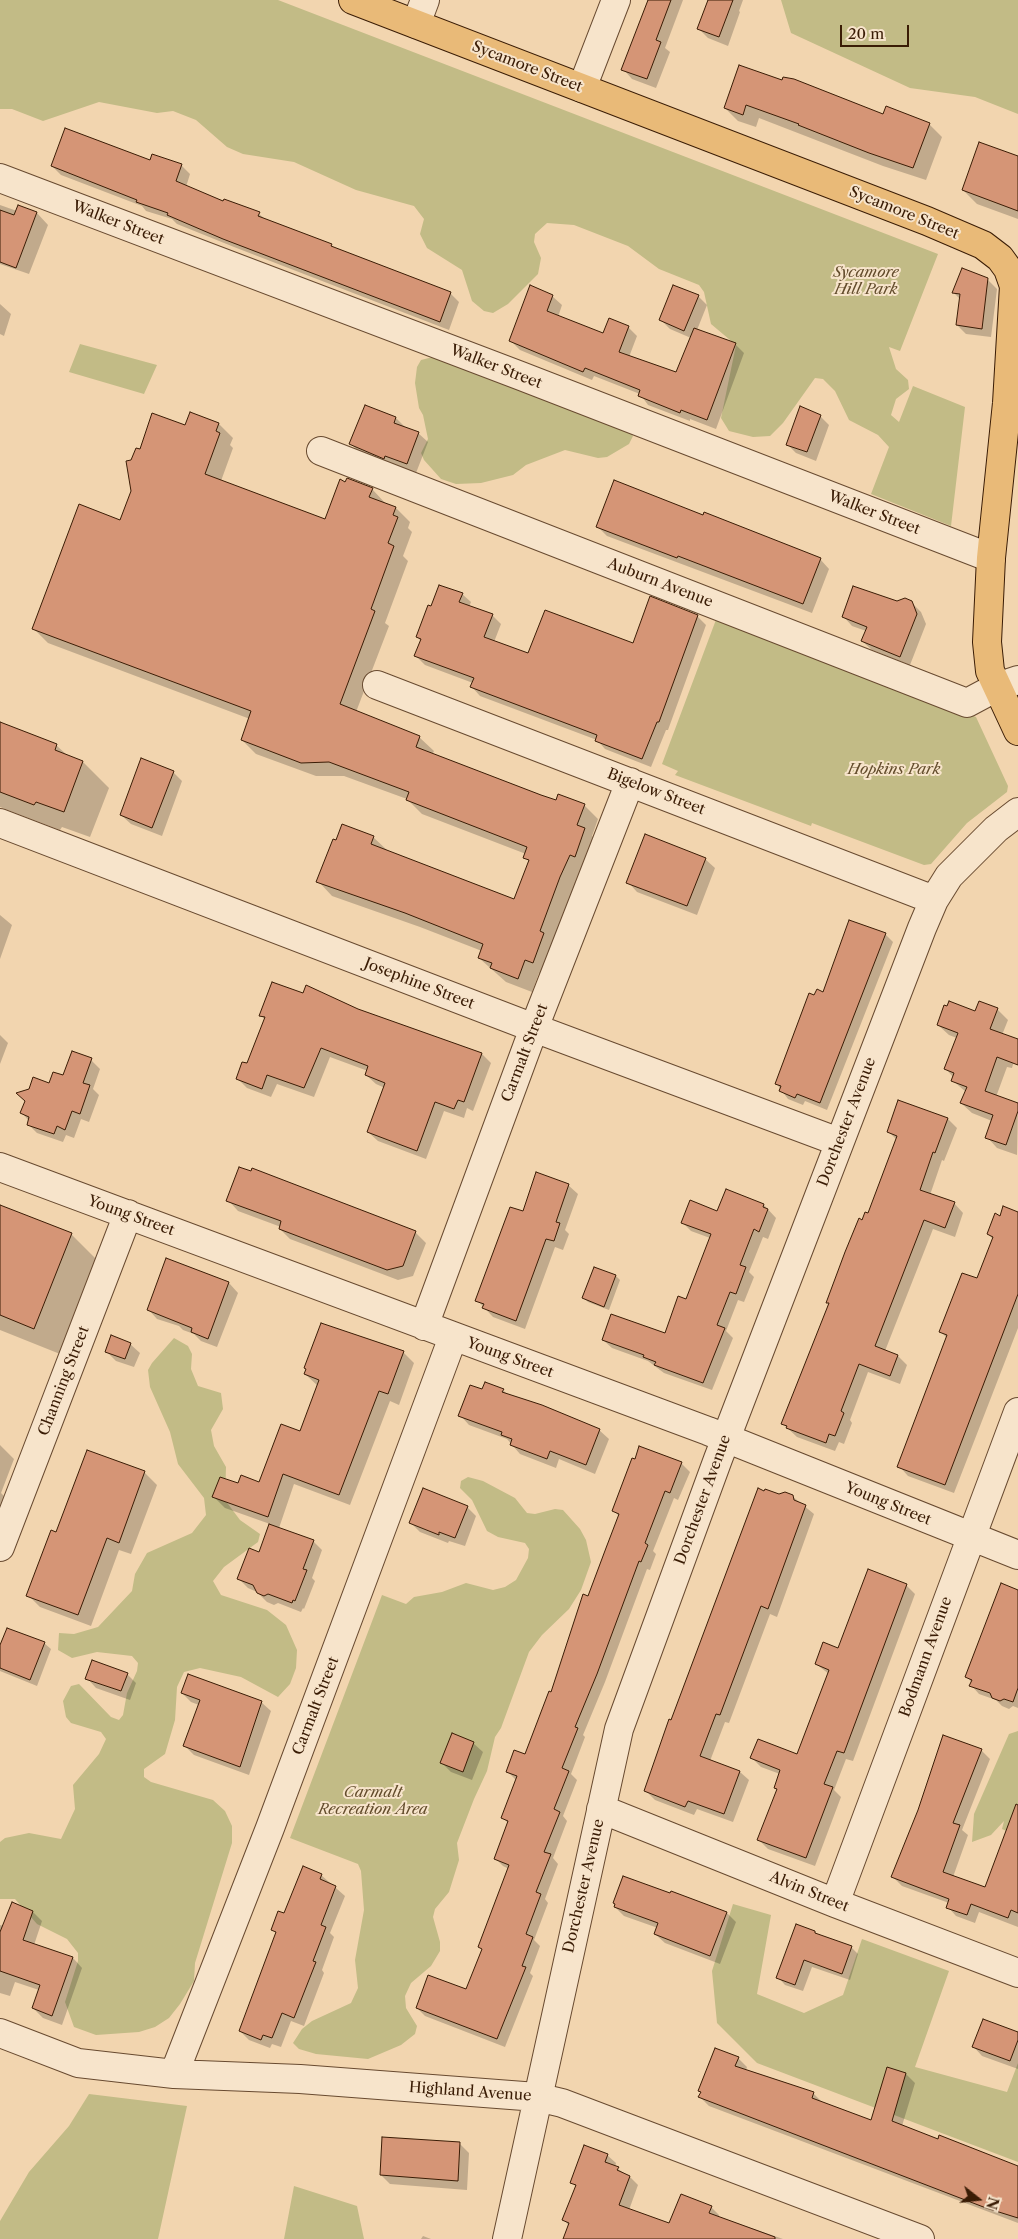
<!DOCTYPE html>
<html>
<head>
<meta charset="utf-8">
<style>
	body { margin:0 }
	#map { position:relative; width:1018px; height:2239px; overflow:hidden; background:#f2d5af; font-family:"Libre Caslon Text",serif }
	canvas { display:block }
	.north { position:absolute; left:953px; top:2174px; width:50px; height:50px; -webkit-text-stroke:4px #f7e4cb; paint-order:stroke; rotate:106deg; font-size:14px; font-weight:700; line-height:20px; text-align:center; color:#3a1c05 }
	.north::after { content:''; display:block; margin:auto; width:18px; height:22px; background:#3a1c05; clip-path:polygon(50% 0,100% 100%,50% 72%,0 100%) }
	.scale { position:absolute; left:840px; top:25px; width:69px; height:22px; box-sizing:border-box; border:2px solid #3a1c05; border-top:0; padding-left:6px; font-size:15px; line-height:18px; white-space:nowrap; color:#3a1c05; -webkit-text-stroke:4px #f7e4cb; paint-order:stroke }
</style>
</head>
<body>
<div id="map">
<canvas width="1018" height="2239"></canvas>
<div class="north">N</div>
<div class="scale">20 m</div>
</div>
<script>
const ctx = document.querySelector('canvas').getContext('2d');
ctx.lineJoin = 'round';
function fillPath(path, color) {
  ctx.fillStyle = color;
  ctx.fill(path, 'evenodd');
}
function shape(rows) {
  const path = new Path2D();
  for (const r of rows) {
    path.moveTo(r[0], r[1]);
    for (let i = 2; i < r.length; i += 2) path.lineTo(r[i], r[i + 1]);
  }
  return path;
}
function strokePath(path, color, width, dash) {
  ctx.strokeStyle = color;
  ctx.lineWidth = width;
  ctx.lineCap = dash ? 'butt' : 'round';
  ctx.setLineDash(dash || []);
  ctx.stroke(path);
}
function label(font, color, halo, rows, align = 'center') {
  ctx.font = font + ' "Libre Caslon Text",serif';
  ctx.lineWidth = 4;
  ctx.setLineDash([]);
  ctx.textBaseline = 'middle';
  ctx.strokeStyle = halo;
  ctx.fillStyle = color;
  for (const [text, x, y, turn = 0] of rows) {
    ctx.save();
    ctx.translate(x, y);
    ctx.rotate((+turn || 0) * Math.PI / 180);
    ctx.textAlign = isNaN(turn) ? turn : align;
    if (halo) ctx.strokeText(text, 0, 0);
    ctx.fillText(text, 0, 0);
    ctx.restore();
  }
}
fillPath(shape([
	[0,0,278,0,938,254,900,351,889,347,896,369,908,380,909,389,896,399,891,415,899,422,913,386,965,407,951,526,871,494,889,447,878,435,849,420,835,391,823,379,815,378,783,423,770,436,753,437,729,431,721,418,736,345,711,324,704,292,699,285,659,269,628,246,574,225,547,223,535,234,534,242,541,258,538,274,508,304,493,313,484,311,472,301,462,270,427,248,420,234,424,219,414,206,356,190,294,162,243,154,227,147,196,120,173,111,157,113,99,102,43,121,12,109,0,109],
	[781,0,1018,0,1018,114,975,97,910,88,791,33],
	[80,344,157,365,144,394,69,372],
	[437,356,628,429,633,436,629,444,607,457,598,458,565,450,526,465,513,475,481,483,456,484,441,479,424,460,421,453,428,439,423,415,419,408,415,383,417,367,421,360],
	[717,617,976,717,1008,786,1007,792,967,823,931,864,924,865,812,823,811,826,675,775,678,771,662,764],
	[174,1338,188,1346,192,1354,191,1369,198,1386,221,1393,223,1409,211,1430,214,1446,226,1467,225,1500,240,1520,260,1534,258,1542,224,1567,213,1581,221,1595,267,1610,286,1625,297,1650,296,1668,290,1684,278,1697,241,1677,200,1668,184,1672,177,1687,175,1720,165,1754,144,1769,144,1777,151,1782,213,1800,225,1811,232,1826,232,1843,195,1963,194,1981,180,2004,169,2018,155,2027,139,2032,96,2035,74,2027,65,2002,78,1961,78,1953,67,1939,37,1924,15,1899,0,1899,0,1842,5,1838,29,1833,61,1839,75,1809,73,1785,99,1754,106,1739,101,1732,71,1723,66,1717,63,1701,71,1686,79,1684,111,1717,119,1720,123,1715,127,1693,137,1671,138,1663,132,1656,97,1652,72,1658,58,1650,59,1633,74,1634,98,1627,132,1591,135,1574,147,1553,192,1533,206,1515,204,1498,178,1464,170,1432,150,1387,148,1370,152,1363],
	[468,1477,483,1481,515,1498,527,1513,535,1514,555,1509,563,1510,580,1529,586,1540,591,1562,581,1590,569,1609,542,1635,529,1652,501,1728,495,1737,487,1771,474,1799,457,1843,459,1860,449,1892,435,1909,433,1917,440,1942,440,1951,431,1966,411,1983,405,1996,406,2008,417,2026,415,2034,401,2045,368,2059,316,2054,299,2049,293,2043,302,2029,312,2021,351,2003,358,1988,355,1960,364,1910,361,1871,358,1864,290,1838,382,1595,406,1604,414,1597,442,1592,466,1583,493,1590,505,1587,516,1580,528,1558,529,1549,525,1543,498,1537,487,1531,472,1500,460,1488,461,1481],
	[1018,1731,1018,1836,1002,1829,1004,1821,991,1835,972,1842,974,1814,1009,1734],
	[733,1904,771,1915,757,1994,804,2013,843,1995,862,1939,949,1971,915,2067,1007,2092,1018,2063,1018,2162,757,2063,717,2023,712,1971],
	[89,2094,187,2106,158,2239,0,2239,0,2221,29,2172,69,2126],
	[294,2186,357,2206,364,2239,284,2239]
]), '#c2bb86');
fillPath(shape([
	[649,0,683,0,665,48,670,52,656,88,632,79,623,69],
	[709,0,743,0,739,11,740,12,728,46,708,38,699,29],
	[740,66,884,115,929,124,942,137,926,180,883,166,759,118,756,127,738,121,725,108],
	[1018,158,1018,219,977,204,963,190],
	[151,162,181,165,190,174,186,187,259,214,265,219,331,245,336,250,450,293,459,302,449,330,234,247,177,224,172,219,146,211,142,206,61,175,52,166],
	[0,205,17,211,18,207,37,213,48,225,29,274,0,264],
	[987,279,997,289,991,337,966,334,957,325,960,299,954,293],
	[552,296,562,305,558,317,604,335,628,327,637,336,629,357,677,374,691,338,670,329,661,320,698,296,707,305,697,330,735,344,744,353,716,429,690,419,690,421,648,405,640,394,594,376,592,380,520,350,511,341],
	[0,304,11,314,4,336,0,334],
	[820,416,829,425,816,461,796,453,787,444],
	[396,418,405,427,418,433,428,442,416,473,394,465,393,467,360,453,351,444],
	[219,424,233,438,230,445,233,448,221,481,325,521,372,489,386,504,396,508,410,522,408,528,412,532,403,556,408,561,385,623,389,626,356,712,419,737,434,751,432,755,557,801,584,805,598,819,592,836,599,843,547,976,539,973,532,992,506,982,479,958,482,951,420,927,332,896,318,881,373,837,388,851,515,900,530,862,525,857,526,854,422,814,407,799,344,776,316,776,256,754,242,740,250,719,48,643,34,629,121,522,132,491,132,461,140,451,186,427],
	[598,527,820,559,829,569,812,613,607,536],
	[462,594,471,602,469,607,492,615,501,624,494,642,529,655,633,644,697,616,706,625,668,730,666,730,651,767,605,749,597,740,480,696,472,687,473,683,425,665,416,656,421,641,417,637,431,607],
	[911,602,921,612,926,624,910,665,872,650,862,641,866,631,852,626,843,616,897,603],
	[0,723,56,745,68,756,83,762,109,788,90,837,62,827,60,830,0,807],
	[173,772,182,781,162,836,131,824,121,815],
	[705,859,715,868,697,915,637,892,628,882],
	[0,915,12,925,0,959],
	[885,934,893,942,827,1110,805,1101,803,1105,788,1099,776,1083,815,996,824,993],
	[303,995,357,1010,482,1054,491,1063,473,1111,467,1108,464,1118,444,1111,426,1159,378,1141,368,1132,385,1088,376,1084,366,1075,368,1071,330,1057,314,1097,277,1084,271,1097,247,1088,237,1078,248,1065,265,1020,261,1015],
	[997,1009,1008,1020,1002,1035,1018,1046,1012,1068,1007,1067,996,1097,1018,1105,1017,1155,997,1148,987,1137,992,1121,972,1113,961,1103,966,1092,952,1080,953,1077,946,1069,957,1038,949,1035,938,1025,976,1012],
	[0,1035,8,1043,0,1064],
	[91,1060,100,1069,93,1089,99,1095,89,1122,81,1119,74,1138,66,1135,63,1142,37,1133,28,1124,29,1121,22,1113,50,1085],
	[948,1119,957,1128,944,1161,942,1160,930,1195,954,1203,963,1213,955,1237,933,1229,885,1351,898,1356,907,1365,900,1384,868,1372,850,1420,852,1423,844,1444,839,1442,835,1451,797,1437,782,1423,830,1304,828,1302,863,1222,868,1215,897,1140,888,1131],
	[568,1185,578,1194,565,1230,569,1234,563,1250,555,1247,525,1329,493,1317,477,1300],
	[228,1200,415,1232,426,1243,413,1276,398,1280,290,1239,280,1229,281,1227,238,1211],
	[764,1205,776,1218,768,1239,763,1237,749,1272,754,1277,744,1302,738,1300,726,1331,733,1338,712,1390,664,1373,648,1361,612,1348,603,1340,666,1334,687,1301,710,1238,691,1231,683,1223,718,1212],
	[0,1206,71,1234,97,1260,60,1354,0,1330],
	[1018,1213,1018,1328,954,1493,908,1476,899,1466,947,1338,941,1332,978,1280,993,1239,988,1234,1001,1217],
	[167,1260,229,1283,238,1293,217,1347,201,1341,194,1334,183,1330,179,1326,157,1319,148,1309],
	[595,1268,616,1276,620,1280,609,1310,588,1302,584,1298],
	[130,1344,140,1353,134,1367,116,1361,107,1352],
	[403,1352,414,1363,399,1405,390,1401,350,1505,294,1484,279,1528,313,1541,322,1550,312,1578,315,1581,304,1609,303,1608,301,1612,278,1603,274,1605,267,1602,257,1592,248,1588,238,1578,259,1554,270,1524,225,1508,214,1497,239,1485,260,1483,301,1433,318,1386,305,1374],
	[503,1390,508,1395,599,1430,609,1439,595,1474,559,1459,556,1468,520,1454,507,1439,469,1425,460,1415,483,1391],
	[0,1445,14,1459,1,1493,4,1496,0,1507],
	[88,1451,145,1473,157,1485,131,1554,119,1550,91,1626,40,1607,28,1595,57,1534],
	[681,1463,690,1472,678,1500,674,1498,653,1551,656,1554,650,1570,647,1569,605,1682,583,1735,585,1737,571,1774,577,1780,563,1816,567,1821,553,1858,558,1864,545,1899,548,1903,534,1940,540,1946,530,1973,533,1976,505,2047,425,2016,417,2008,467,1991,483,1950,480,1947,509,1869,503,1866,495,1858,509,1824,503,1818,517,1781,508,1772,526,1755,551,1693,619,1516,614,1511],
	[792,1496,814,1514,777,1617,770,1614,729,1723,725,1722,710,1761,740,1772,749,1780,733,1822,697,1809,694,1815,655,1800,646,1791,672,1722],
	[467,1507,476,1516,465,1546,449,1541,448,1543,420,1532,411,1523],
	[906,1585,915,1594,853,1761,846,1759,834,1790,841,1797,815,1866,768,1849,759,1840,778,1790,775,1787,780,1774,761,1767,752,1758,798,1755,829,1674,816,1664,839,1649],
	[1018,1590,1018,1708,1013,1706,1009,1709,1002,1706,996,1700,979,1694,971,1685,972,1683,967,1677],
	[44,1643,51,1649,37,1686,0,1671,0,1650],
	[127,1674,136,1683,130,1700,96,1688,87,1678],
	[182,1693,261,1702,271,1711,249,1775,194,1755,184,1745,199,1705,191,1702],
	[473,1743,483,1752,472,1780,451,1772,442,1763],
	[981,1750,990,1759,962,1830,968,1835,953,1877,986,1889,1018,1835,1018,1927,979,1912,975,1923,956,1916,948,1907,949,1903,902,1886,893,1877],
	[321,1875,345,1896,330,1933,334,1937,322,1970,324,1973,304,2026,291,2021,281,2047,272,2044,270,2048,249,2040,240,2031,277,1934,272,1929],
	[672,1892,727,1913,736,1922,720,1964,665,1943,655,1934,658,1928,624,1916,615,1907,671,1895],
	[33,1912,42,1921,34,1945,73,1958,82,1968,62,2025,43,2018,33,2008,39,1990,15,1982,10,1996,0,1993,0,1925,4,1926],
	[815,1932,818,1936,851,1947,858,1954,850,1980,812,1967,803,1991,785,1985,778,1977],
	[1018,2034,1018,2069,982,2056,973,2046],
	[738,2058,747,2067,746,2070,814,2094,823,2103,872,2122,906,2074,915,2083,902,2126,1018,2167,1018,2223,709,2106,700,2097,701,2092,699,2090],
	[460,2144,469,2153,467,2190,390,2184,381,2175],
	[607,2155,616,2163,615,2167,630,2177,638,2185,629,2210,670,2225,711,2207,719,2215,719,2217,783,2239,565,2239,569,2226,564,2220,576,2187,572,2182],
	[423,2236,431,2239,421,2239]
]), '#0003');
const building = shape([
	[648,0,671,0,656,40,661,42,647,79,621,70,648,0],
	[708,0,733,0,719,37,697,29,708,0],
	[739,65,782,80,783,77,794,79,883,114,886,106,930,123,913,168,869,153,798,125,799,124,746,105,743,115,724,108,739,65],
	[65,128,150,160,152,154,182,164,176,181,223,201,224,199,260,212,258,216,332,244,331,246,451,292,440,322,223,239,167,215,168,213,136,202,137,200,51,166,65,128],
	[979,142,1018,156,1018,211,962,190,979,142],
	[18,205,37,212,16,268,0,262,0,210,14,215,18,205],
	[962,268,988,278,982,329,956,325,960,294,952,293,962,268],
	[530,285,553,295,547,311,603,333,609,318,629,326,619,352,676,372,694,328,736,343,707,420,681,410,680,413,638,396,640,390,585,368,583,372,509,341,530,285],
	[673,285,699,295,684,331,659,320,673,285],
	[365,405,396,417,394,423,419,432,407,464,385,456,384,459,349,444,365,405],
	[800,406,821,415,807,452,786,445,800,406],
	[190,412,219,423,216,431,220,433,205,474,325,519,340,479,345,482,347,478,373,488,369,497,396,507,393,515,398,517,388,543,394,546,371,609,375,611,340,704,420,736,416,747,541,795,556,800,558,794,585,804,577,825,585,828,575,857,570,855,560,877,540,931,544,933,533,963,525,960,518,979,490,968,492,963,478,958,483,944,405,913,316,882,333,839,336,840,342,824,374,836,371,844,514,899,529,860,523,858,527,847,406,800,409,792,329,762,301,763,241,740,251,711,32,629,79,504,120,520,131,491,126,461,131,460,136,448,140,449,152,413,185,425,190,412],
	[614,480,703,515,704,512,821,558,803,604,678,556,677,558,596,527,614,480],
	[439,585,463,593,459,602,493,614,484,637,528,653,545,610,633,643,650,596,698,615,659,722,657,722,642,759,595,741,597,735,470,687,474,678,414,656,421,639,416,637,428,605,431,606,439,585],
	[853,586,897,601,905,598,912,601,917,614,900,657,861,641,867,627,842,617,853,586],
	[0,722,57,744,55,750,83,761,64,812,36,802,34,805,0,792,0,722],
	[141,758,174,771,152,828,120,815,141,758],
	[645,834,706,858,687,906,626,883,645,834],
	[849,920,886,933,820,1103,797,1094,795,1098,779,1091,781,1086,775,1084,809,993,814,995,817,989,823,992,849,920],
	[272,982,303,993,306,985,358,1009,482,1053,464,1102,458,1100,454,1109,435,1102,417,1151,367,1132,385,1083,365,1075,368,1066,321,1048,304,1088,267,1075,262,1089,236,1079,242,1062,247,1063,265,1017,259,1016,272,982],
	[949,1001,975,1011,979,1001,998,1008,990,1029,1018,1039,1018,1065,997,1057,985,1091,1018,1103,1018,1111,1006,1145,985,1138,993,1115,960,1103,967,1087,951,1081,954,1073,944,1069,958,1033,937,1025,944,1005,947,1006,949,1001],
	[72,1051,92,1058,83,1083,90,1085,80,1114,72,1111,65,1130,57,1126,54,1134,27,1125,29,1117,20,1113,25,1101,16,1093,29,1089,33,1077,49,1083,53,1072,63,1075,72,1051],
	[898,1100,948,1118,935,1153,933,1152,920,1190,955,1202,945,1228,924,1220,875,1346,898,1355,890,1376,859,1364,841,1411,844,1413,835,1436,829,1434,826,1443,786,1428,787,1426,781,1424,829,1303,826,1303,845,1252,859,1218,862,1220,865,1212,868,1213,897,1136,887,1132,898,1100],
	[239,1167,251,1171,252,1168,416,1231,403,1266,387,1270,279,1229,281,1221,226,1201,239,1167],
	[536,1172,569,1184,556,1222,560,1223,554,1241,546,1239,516,1321,482,1308,484,1304,475,1301,510,1207,523,1211,536,1172],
	[726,1189,764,1204,763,1207,768,1209,759,1232,754,1229,740,1265,746,1267,736,1294,730,1292,717,1325,725,1328,703,1383,654,1365,656,1362,643,1357,644,1355,602,1340,611,1314,665,1333,678,1296,686,1299,711,1234,681,1223,690,1200,717,1211,726,1189],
	[0,1205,72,1233,34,1329,0,1315,0,1205],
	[1003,1206,1018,1212,1018,1294,945,1485,897,1467,947,1335,939,1332,962,1273,977,1278,993,1237,987,1234,995,1213,1000,1216,1003,1206],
	[166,1258,229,1282,208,1339,191,1332,192,1328,147,1310,166,1258],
	[594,1267,616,1275,604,1307,582,1298,594,1267],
	[321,1323,404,1351,388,1394,379,1391,339,1495,283,1474,268,1517,212,1497,220,1477,238,1483,241,1475,259,1482,281,1424,300,1431,319,1380,304,1374,306,1369,304,1368,321,1323],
	[111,1335,131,1343,125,1359,105,1352,111,1335],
	[485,1382,504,1389,502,1392,542,1405,600,1429,586,1465,550,1451,547,1459,510,1445,512,1439,501,1435,502,1432,458,1416,470,1385,482,1389,485,1382],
	[639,1446,682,1462,670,1493,665,1491,645,1543,648,1545,641,1562,639,1561,597,1674,575,1727,578,1728,562,1768,569,1771,554,1809,560,1812,544,1852,551,1854,536,1892,541,1894,526,1934,533,1937,522,1966,526,1967,497,2039,416,2008,428,1975,466,1989,482,1949,478,1947,509,1865,494,1859,508,1821,501,1818,517,1776,506,1772,514,1750,525,1754,549,1691,551,1692,583,1594,588,1596,606,1548,619,1514,612,1511,632,1458,635,1459,639,1446],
	[87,1450,145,1471,119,1543,107,1538,78,1615,26,1596,51,1530,56,1532,87,1450],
	[423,1488,468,1506,455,1538,439,1532,439,1535,409,1523,423,1488],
	[758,1488,764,1491,765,1489,779,1494,785,1492,793,1495,794,1500,806,1505,768,1609,761,1606,720,1715,716,1714,700,1756,740,1771,724,1814,688,1801,685,1807,644,1791,669,1719,671,1720,758,1488],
	[269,1524,314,1540,303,1569,307,1570,295,1601,293,1600,292,1603,268,1594,264,1596,257,1593,253,1585,237,1579,249,1548,259,1552,269,1524],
	[868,1569,907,1584,844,1753,837,1751,824,1784,833,1787,806,1858,757,1840,777,1789,774,1788,780,1770,750,1758,758,1739,797,1754,829,1670,815,1664,823,1642,838,1648,868,1569],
	[1001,1583,1018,1590,1018,1688,1013,1702,1004,1699,1000,1701,992,1698,990,1693,969,1686,972,1680,965,1677,1001,1583],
	[7,1628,45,1642,30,1680,0,1668,0,1645,7,1628],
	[92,1660,128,1673,121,1691,85,1679,92,1660],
	[188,1674,262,1701,240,1767,183,1746,200,1700,181,1693,188,1674],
	[452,1733,474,1742,463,1772,440,1763,452,1733],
	[943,1735,982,1749,953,1823,960,1825,943,1872,985,1887,1016,1804,1018,1805,1018,1913,1011,1910,1008,1918,971,1904,967,1915,946,1908,949,1899,891,1877,918,1810,943,1735],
	[303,1866,322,1874,320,1879,336,1886,321,1925,326,1927,313,1961,316,1962,294,2018,282,2013,272,2038,263,2035,261,2040,239,2031,276,1932,271,1930,278,1911,284,1913,303,1866],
	[623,1876,670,1893,671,1891,727,1912,710,1956,654,1934,658,1923,614,1907,615,1904,613,1903,623,1876],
	[12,1902,33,1911,23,1940,73,1957,52,2016,32,2008,40,1985,0,1971,0,1932,12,1902],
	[796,1924,815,1931,815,1933,852,1946,842,1974,804,1960,795,1985,776,1978,796,1924],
	[983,2019,1018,2032,1018,2040,1010,2061,972,2047,983,2019],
	[715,2048,739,2057,735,2066,814,2092,812,2098,871,2120,887,2067,906,2073,892,2121,938,2139,939,2135,1018,2166,1018,2218,986,2208,698,2097,701,2092,698,2091,715,2048],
	[382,2137,460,2142,458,2181,380,2175,382,2137],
	[584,2145,608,2154,605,2162,619,2167,617,2170,630,2176,619,2205,669,2223,681,2194,712,2206,709,2213,775,2237,775,2239,563,2239,569,2223,562,2220,576,2185,570,2183,584,2145]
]);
fillPath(building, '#d59576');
strokePath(building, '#3a1c05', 1);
const minor = shape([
	[416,24,425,0],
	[582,88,616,0],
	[0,178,521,376,991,558],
	[321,451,967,703,997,687,1018,680],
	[377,685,934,900],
	[0,823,534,1028,839,1142],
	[0,1167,708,1431,1018,1555],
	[424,1326,534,1028,630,782],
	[0,1547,128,1214],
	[601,1809,835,1903,1018,1973],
	[835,1903,1018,1412],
	[0,2033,78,2063,174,2074,300,2079,537,2097,562,2103,920,2239],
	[174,2074,270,1828,453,1337],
	[507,2239,619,1729,718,1459,922,928,934,900,949,876,996,829,1018,812]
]);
const major = shape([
	[353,0,927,221,983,245,1000,258,1008,269,1014,286,1007,403,991,558,987,642,990,671,1018,731]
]);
strokePath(minor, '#684a30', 30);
strokePath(major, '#3a1c05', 30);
strokePath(minor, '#f7e4cb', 28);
strokePath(major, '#e9ba78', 28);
label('15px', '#3a1c05', '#f7e4cb', [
	["Sycamore Street",527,67,21],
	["Sycamore Street",904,213,22],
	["Walker Street",118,223,21],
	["Walker Street",496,367,21],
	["Walker Street",874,513,21],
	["Auburn Avenue",660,583,21],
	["Bigelow Street",656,792,21],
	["Josephine Street",419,984,21],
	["Carmalt Street",525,1053,-69],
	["Dorchester Avenue",847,1122,-69],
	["Young Street",131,1216,20],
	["Young Street",510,1358,20],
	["Channing Street",64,1381,-69],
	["Dorchester Avenue",703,1500,-70],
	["Young Street",888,1504,22],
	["Bodmann Avenue",926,1657,-70],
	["Carmalt Street",316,1706,-69],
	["Dorchester Avenue",584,1886,-77],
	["Alvin Street",809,1892,22],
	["Highland Avenue",470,2092,4]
]);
label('italic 15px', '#634c2c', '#f7e4cb', [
	["Sycamore",866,273],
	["Hill Park",866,290],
	["Hopkins Park",894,770],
	["Carmalt",373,1793],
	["Recreation Area",373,1810]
]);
</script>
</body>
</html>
